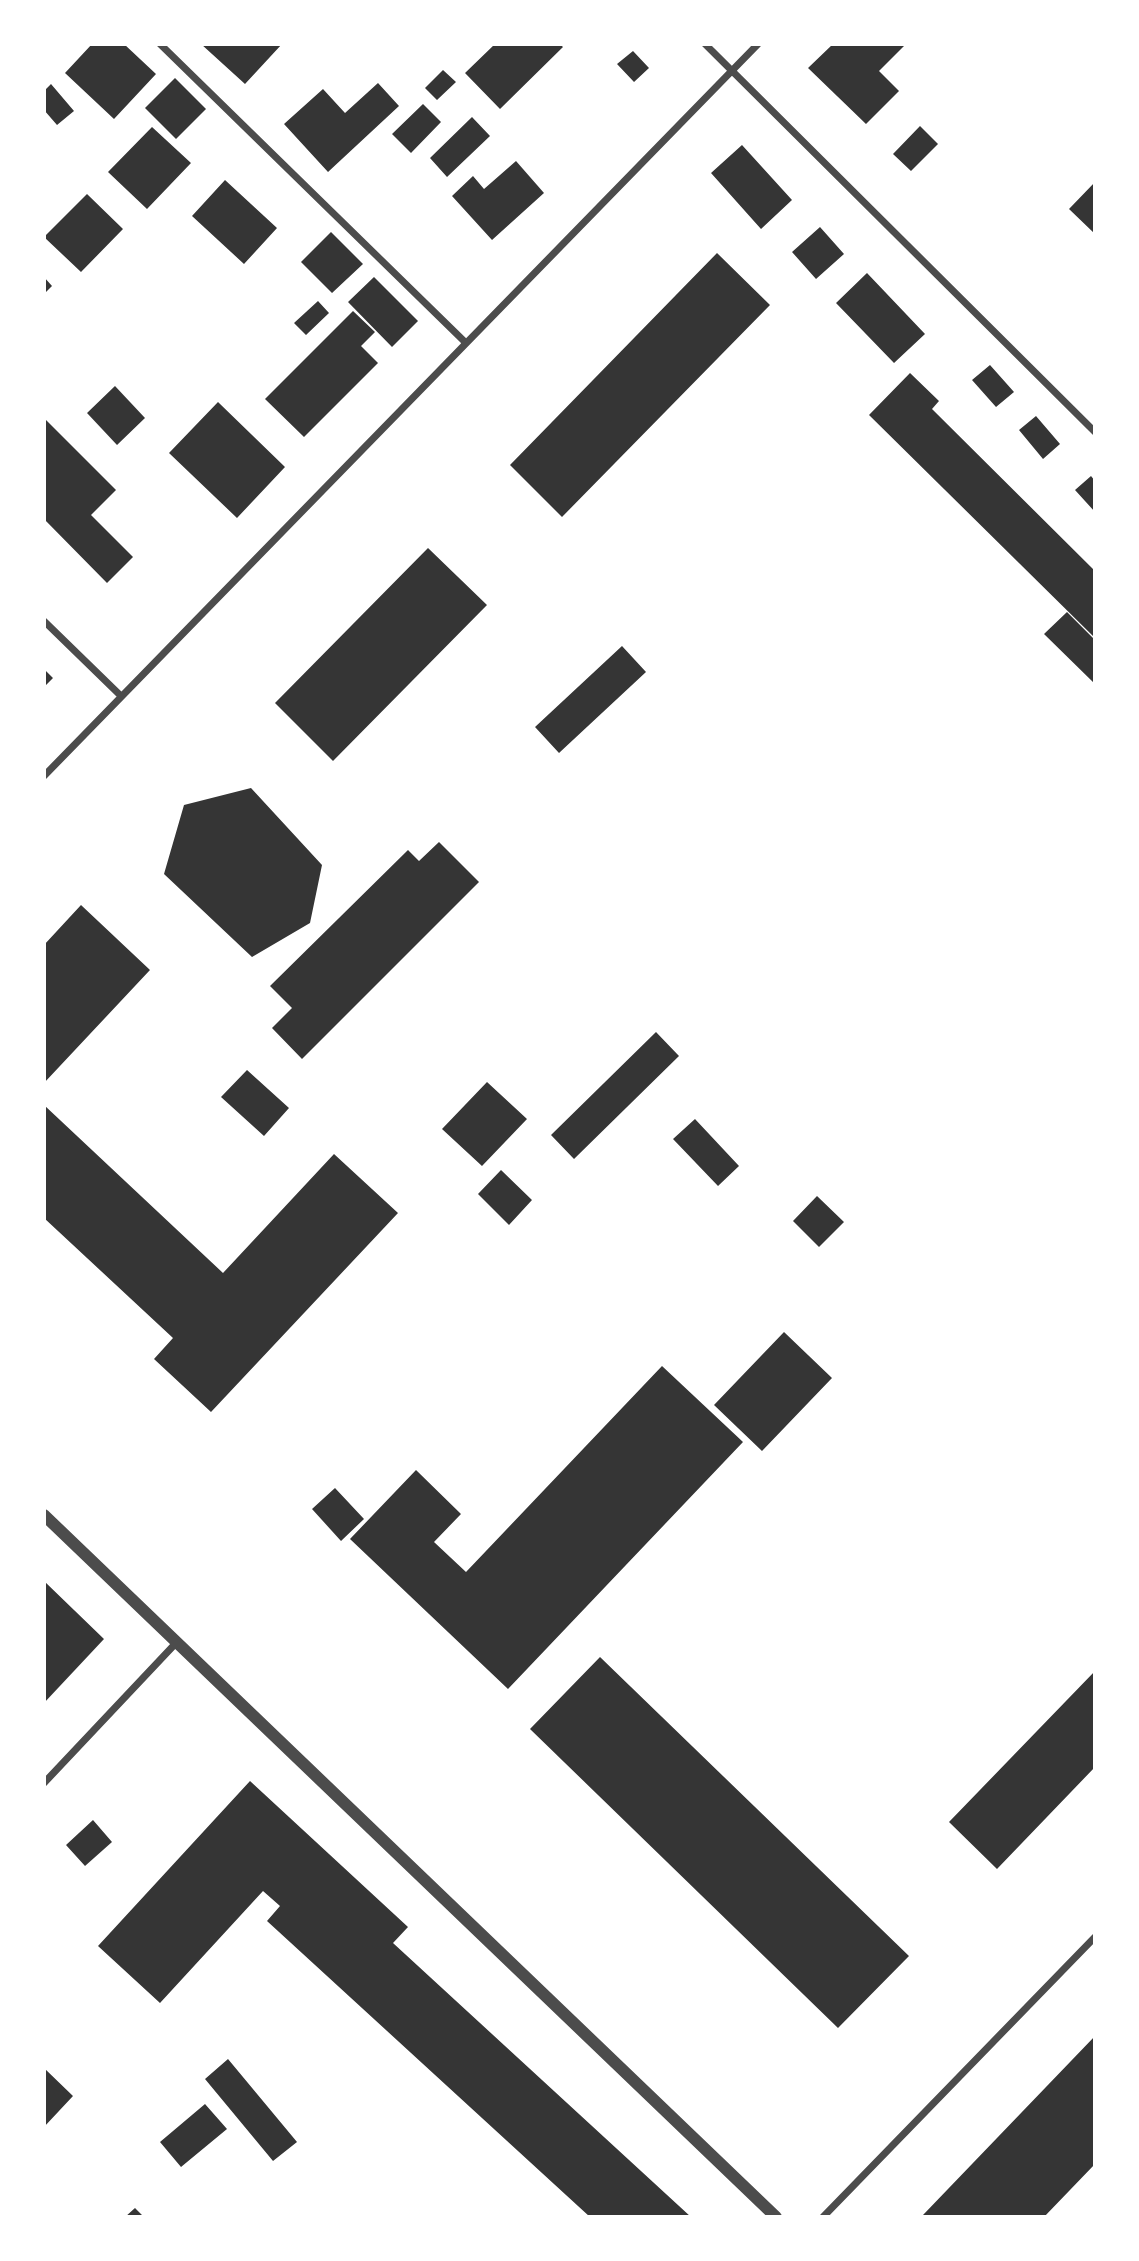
<!DOCTYPE html>
<html>
<head>
<meta charset="utf-8">
<style>
	body { margin:0 }
	#map { position:relative; width:1139px; height:2261px; overflow:hidden; background:#fff; font-family:"Roboto Condensed",sans-serif }
	canvas { display:block }
	.frame { position:absolute; inset:0; border:46px solid #fff; pointer-events:none }
</style>
</head>
<body>
<div id="map">
<canvas width="1139" height="2261"></canvas>
<div class="frame"></div>
</div>
<script>
const ctx = document.querySelector('canvas').getContext('2d');
ctx.lineJoin = 'round';
function fillPath(path, color) {
  ctx.fillStyle = color;
  ctx.fill(path, 'evenodd');
}
function shape(rows) {
  const path = new Path2D();
  for (const r of rows) {
    path.moveTo(r[0], r[1]);
    for (let i = 2; i < r.length; i += 2) path.lineTo(r[i], r[i + 1]);
  }
  return path;
}
function strokePath(path, color, width, dash) {
  ctx.strokeStyle = color;
  ctx.lineWidth = width;
  ctx.lineCap = dash ? 'butt' : 'round';
  ctx.setLineDash(dash || []);
  ctx.stroke(path);
}
fillPath(shape([
	[92,44,124,44,156,74,114,119,65,73],
	[201,44,282,44,245,84],
	[495,44,560,44,563,47,500,109,465,73],
	[833,44,906,44,879,71,899,91,866,124,808,68],
	[633,51,649,68,634,82,617,64],
	[443,70,456,82,437,100,425,88],
	[175,78,206,109,176,139,145,108],
	[378,83,399,106,328,172,284,124,323,89,345,113],
	[51,84,74,111,57,125,44,110,44,91],
	[423,104,441,122,411,153,392,134],
	[472,117,490,136,447,177,430,158],
	[920,126,938,144,911,171,893,154],
	[152,127,191,163,147,209,108,172],
	[742,145,792,200,761,229,711,173],
	[516,161,544,193,492,240,452,196,473,176,484,189],
	[225,180,277,228,244,264,192,216],
	[1095,182,1095,234,1069,209],
	[87,194,123,229,81,272,44,237],
	[820,227,844,254,816,279,792,252],
	[331,232,363,264,332,293,301,262],
	[717,253,770,305,562,517,510,465],
	[867,273,925,334,894,363,836,303],
	[44,277,52,286,44,294],
	[374,277,418,321,392,347,348,302],
	[318,301,329,313,306,335,294,323],
	[353,311,375,332,361,346,378,363,304,437,265,399],
	[990,365,1014,392,996,407,972,380],
	[910,373,939,401,932,409,1095,571,1095,638,869,415],
	[115,386,145,418,117,445,87,413],
	[218,402,285,467,237,518,169,453],
	[1036,416,1060,444,1043,459,1019,430],
	[44,418,116,490,91,515,133,557,107,583,44,519],
	[1091,476,1095,481,1095,512,1075,490],
	[428,548,487,605,333,761,275,703],
	[1067,612,1095,640,1095,684,1044,634],
	[622,646,646,672,559,753,535,727],
	[44,669,53,678,44,687],
	[251,788,322,865,310,923,252,957,164,874,184,805],
	[439,842,479,882,302,1059,272,1028,292,1008,270,986,408,850,419,861],
	[81,905,150,970,44,1083,44,945],
	[656,1032,679,1056,574,1159,551,1135],
	[247,1070,289,1108,264,1136,221,1097],
	[487,1082,527,1119,482,1166,442,1129],
	[44,1105,223,1273,334,1154,398,1213,211,1412,154,1359,173,1338,44,1218],
	[695,1119,739,1166,718,1186,673,1139],
	[501,1170,532,1200,509,1225,478,1194],
	[817,1196,844,1222,819,1247,793,1221],
	[784,1332,832,1378,762,1451,714,1405],
	[662,1366,743,1442,508,1689,350,1539,416,1470,461,1514,434,1542,466,1572],
	[335,1488,364,1519,341,1541,312,1509],
	[44,1581,104,1639,44,1703],
	[600,1657,909,1956,838,2028,530,1729],
	[1095,1671,1095,1767,997,1869,949,1822],
	[250,1781,408,1927,393,1943,691,2217,590,2217,267,1921,280,1906,263,1891,160,2003,98,1946],
	[93,1820,112,1842,85,1866,66,1845],
	[1095,2036,1095,2164,1044,2217,925,2217,923,2215],
	[228,2059,297,2142,273,2161,205,2079],
	[44,2068,73,2096,44,2127],
	[205,2104,227,2129,181,2167,160,2142],
	[135,2208,144,2217,125,2217]
]), '#353535');
strokePath(shape([
	[160,44,466,343],
	[705,44,1095,432],
	[44,621,121,696],
	[44,776,758,44],
	[44,1783,176,1643],
	[823,2217,1095,1937]
]), '#4c4c4c', 7);
strokePath(shape([
	[44,1515,776,2217]
]), '#4c4c4c', 12);
</script>
</body>
</html>
